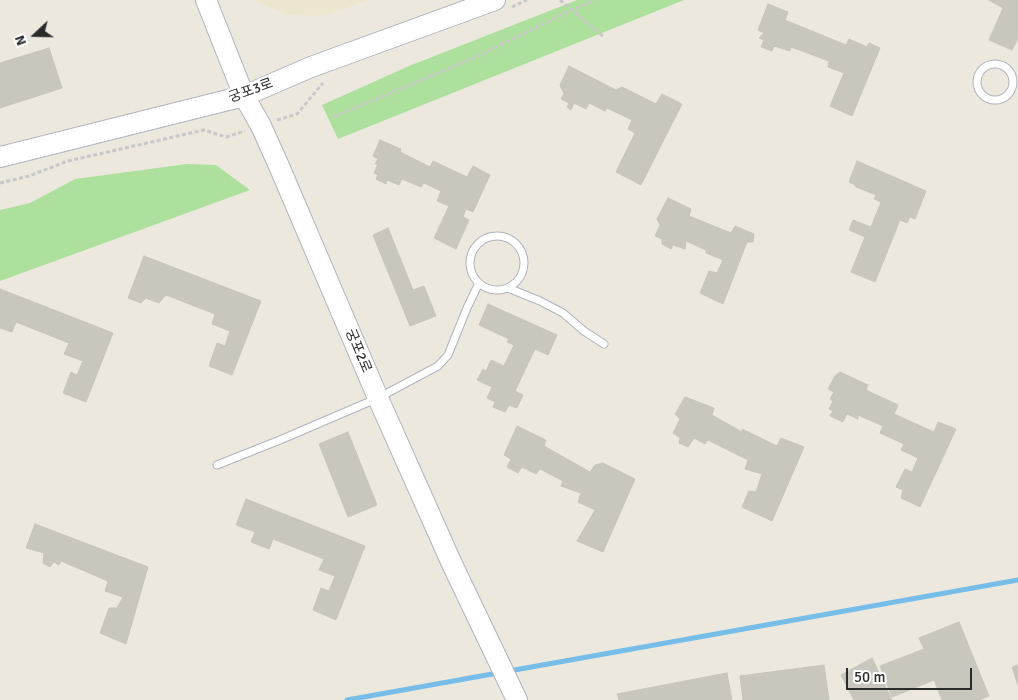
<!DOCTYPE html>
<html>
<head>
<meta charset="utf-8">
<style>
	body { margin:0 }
	#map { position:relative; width:1018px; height:700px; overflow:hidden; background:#ece8de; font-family:Signika,sans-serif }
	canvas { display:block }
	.north { position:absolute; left:10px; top:10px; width:50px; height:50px; -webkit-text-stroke:4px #fff; paint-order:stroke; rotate:249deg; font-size:14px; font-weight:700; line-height:20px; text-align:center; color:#2b2b2b }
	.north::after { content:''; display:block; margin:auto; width:18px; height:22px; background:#2b2b2b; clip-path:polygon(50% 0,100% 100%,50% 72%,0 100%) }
	.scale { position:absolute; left:846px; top:668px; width:126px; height:22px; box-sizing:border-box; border:2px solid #2b2b2b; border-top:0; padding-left:6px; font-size:15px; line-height:18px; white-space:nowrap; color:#2b2b2b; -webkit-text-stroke:4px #fff; paint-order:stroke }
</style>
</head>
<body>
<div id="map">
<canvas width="1018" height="700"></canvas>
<div class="north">N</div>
<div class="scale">50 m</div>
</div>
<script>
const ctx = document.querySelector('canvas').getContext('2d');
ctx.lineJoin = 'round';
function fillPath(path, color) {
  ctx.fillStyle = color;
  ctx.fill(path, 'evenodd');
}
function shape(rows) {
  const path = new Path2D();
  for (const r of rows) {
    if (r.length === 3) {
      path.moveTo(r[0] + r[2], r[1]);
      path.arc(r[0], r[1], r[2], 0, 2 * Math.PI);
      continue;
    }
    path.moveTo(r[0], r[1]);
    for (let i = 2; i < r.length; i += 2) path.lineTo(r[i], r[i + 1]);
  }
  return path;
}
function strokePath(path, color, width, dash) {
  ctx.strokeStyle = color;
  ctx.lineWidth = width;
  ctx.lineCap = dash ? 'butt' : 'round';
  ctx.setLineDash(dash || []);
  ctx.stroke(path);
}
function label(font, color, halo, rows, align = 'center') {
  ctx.font = font + ' Signika,"Noto Sans KR",sans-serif';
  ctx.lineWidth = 4.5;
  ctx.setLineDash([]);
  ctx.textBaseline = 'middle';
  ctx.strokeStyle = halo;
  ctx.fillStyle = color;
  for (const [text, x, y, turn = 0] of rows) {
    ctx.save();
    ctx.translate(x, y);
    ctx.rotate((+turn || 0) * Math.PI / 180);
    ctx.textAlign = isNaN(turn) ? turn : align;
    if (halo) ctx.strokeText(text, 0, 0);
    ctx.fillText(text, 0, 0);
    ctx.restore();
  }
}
fillPath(shape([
	[255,0,368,0,324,16,289,15,256,2]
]), '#ede6cf');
fillPath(shape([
	[577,0,684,0,338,139,322,105,409,66],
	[187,164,216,165,250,190,0,281,0,210,30,203,75,179]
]), '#ade09d');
strokePath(shape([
	[509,671,1018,580],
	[347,700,498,673]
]), '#76bee9', 5);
const building = shape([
	[989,0,1018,0,1018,38,1012,50,989,40,1003,8,989,0],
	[768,4,788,12,785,20,846,45,849,39,867,47,869,43,880,48,852,116,830,106,844,73,828,67,829,61,791,47,790,51,774,46,772,51,761,47,764,40,759,38,764,33,758,30,768,4],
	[49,48,62,88,0,108,0,63,49,48],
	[569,66,616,90,622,87,656,104,662,94,682,104,641,185,616,172,635,133,628,129,632,120,607,108,605,111,589,103,586,109,574,103,571,110,567,107,569,103,561,99,564,94,560,85,569,66],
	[380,140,401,149,400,152,430,167,433,161,467,177,473,166,490,175,473,212,466,209,463,217,469,220,456,249,434,238,449,206,437,201,441,191,424,183,421,187,402,179,399,185,387,180,386,184,376,179,378,175,374,173,378,164,375,164,378,159,373,156,380,140],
	[857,161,926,191,915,219,910,217,907,223,900,220,875,282,851,272,865,237,849,230,853,220,871,227,881,202,874,199,876,195,856,187,855,185,849,182,857,161],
	[668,198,691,209,689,216,731,233,735,226,754,234,753,242,747,242,723,304,700,293,709,271,717,273,723,260,706,253,706,250,686,241,685,249,673,245,671,249,662,244,662,239,655,236,660,225,657,219,668,198],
	[388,228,413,290,424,286,436,316,410,326,373,235,388,228],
	[144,256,261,301,232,375,209,366,217,343,225,346,230,331,212,324,215,314,166,295,159,303,146,298,141,303,128,298,144,256],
	[0,289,113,333,86,402,63,393,71,372,77,375,83,361,64,354,69,343,16,322,12,332,0,328,0,289],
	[488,304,557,335,548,355,535,349,515,391,523,395,517,408,509,405,505,412,493,407,495,402,487,398,492,387,477,380,483,369,486,371,491,360,504,366,514,345,507,342,509,339,479,325,488,304],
	[840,372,868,385,866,390,898,405,894,414,934,432,938,422,956,429,920,507,901,498,903,490,896,487,905,469,912,472,918,458,901,450,904,444,880,433,883,426,858,415,858,419,847,414,843,422,830,416,833,411,829,409,833,401,830,399,834,392,828,389,835,376,840,372],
	[685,397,714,408,712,415,742,432,742,429,777,446,781,438,804,447,772,521,742,507,749,491,756,492,762,474,745,469,748,460,708,440,705,444,694,438,688,447,679,443,680,438,673,433,680,419,675,414,685,397],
	[517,426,546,440,544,446,590,472,595,465,603,463,635,479,603,552,577,541,595,510,578,502,581,493,561,486,563,481,540,469,536,474,522,467,518,473,507,467,511,459,504,455,517,426],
	[348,432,377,505,348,517,319,444,348,432],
	[246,499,365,546,336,620,313,610,321,588,329,591,335,576,319,570,324,559,273,539,269,549,251,542,255,532,236,525,246,499],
	[35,524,148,567,126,644,100,633,109,608,117,608,123,597,105,591,108,581,61,561,59,565,54,562,50,567,43,563,44,553,26,548,35,524],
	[959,622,989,696,979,700,942,700,934,680,892,697,880,666,924,649,919,638,959,622],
	[872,658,892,700,854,700,841,675,872,658],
	[824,665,829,700,743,700,740,676,824,665],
	[1018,665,1018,685,1012,667,1018,665],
	[727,673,732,700,619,700,617,694,727,673]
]);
fillPath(building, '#c8c6bd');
strokePath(building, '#c8c4b8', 1);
const lane = shape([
	[995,82,18],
	[497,263,27],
	[508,288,540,301,563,313,584,331,604,344],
	[217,465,280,440,378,398,438,366,448,355,467,308,479,283]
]);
const secondary = shape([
	[206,0,244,96,261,126,279,166,378,398,452,564,517,700],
	[0,157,244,96,311,67,495,0]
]);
strokePath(lane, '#b1b3be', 9);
strokePath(secondary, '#b1b3be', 22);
strokePath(shape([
	[560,0,604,37],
	[512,7,527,0],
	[333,117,476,57,557,17,595,0],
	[277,120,297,114,323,83],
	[0,183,29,176,68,161,204,130,226,137,245,131]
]), '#c8c8c8', 3, [4, 2.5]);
strokePath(lane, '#fff', 7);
strokePath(secondary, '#fff', 20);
label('14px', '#2b2b2b', '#fff', [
	["궁포3로",251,91,-20],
	["궁포2로",358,351,67]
]);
</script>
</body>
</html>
